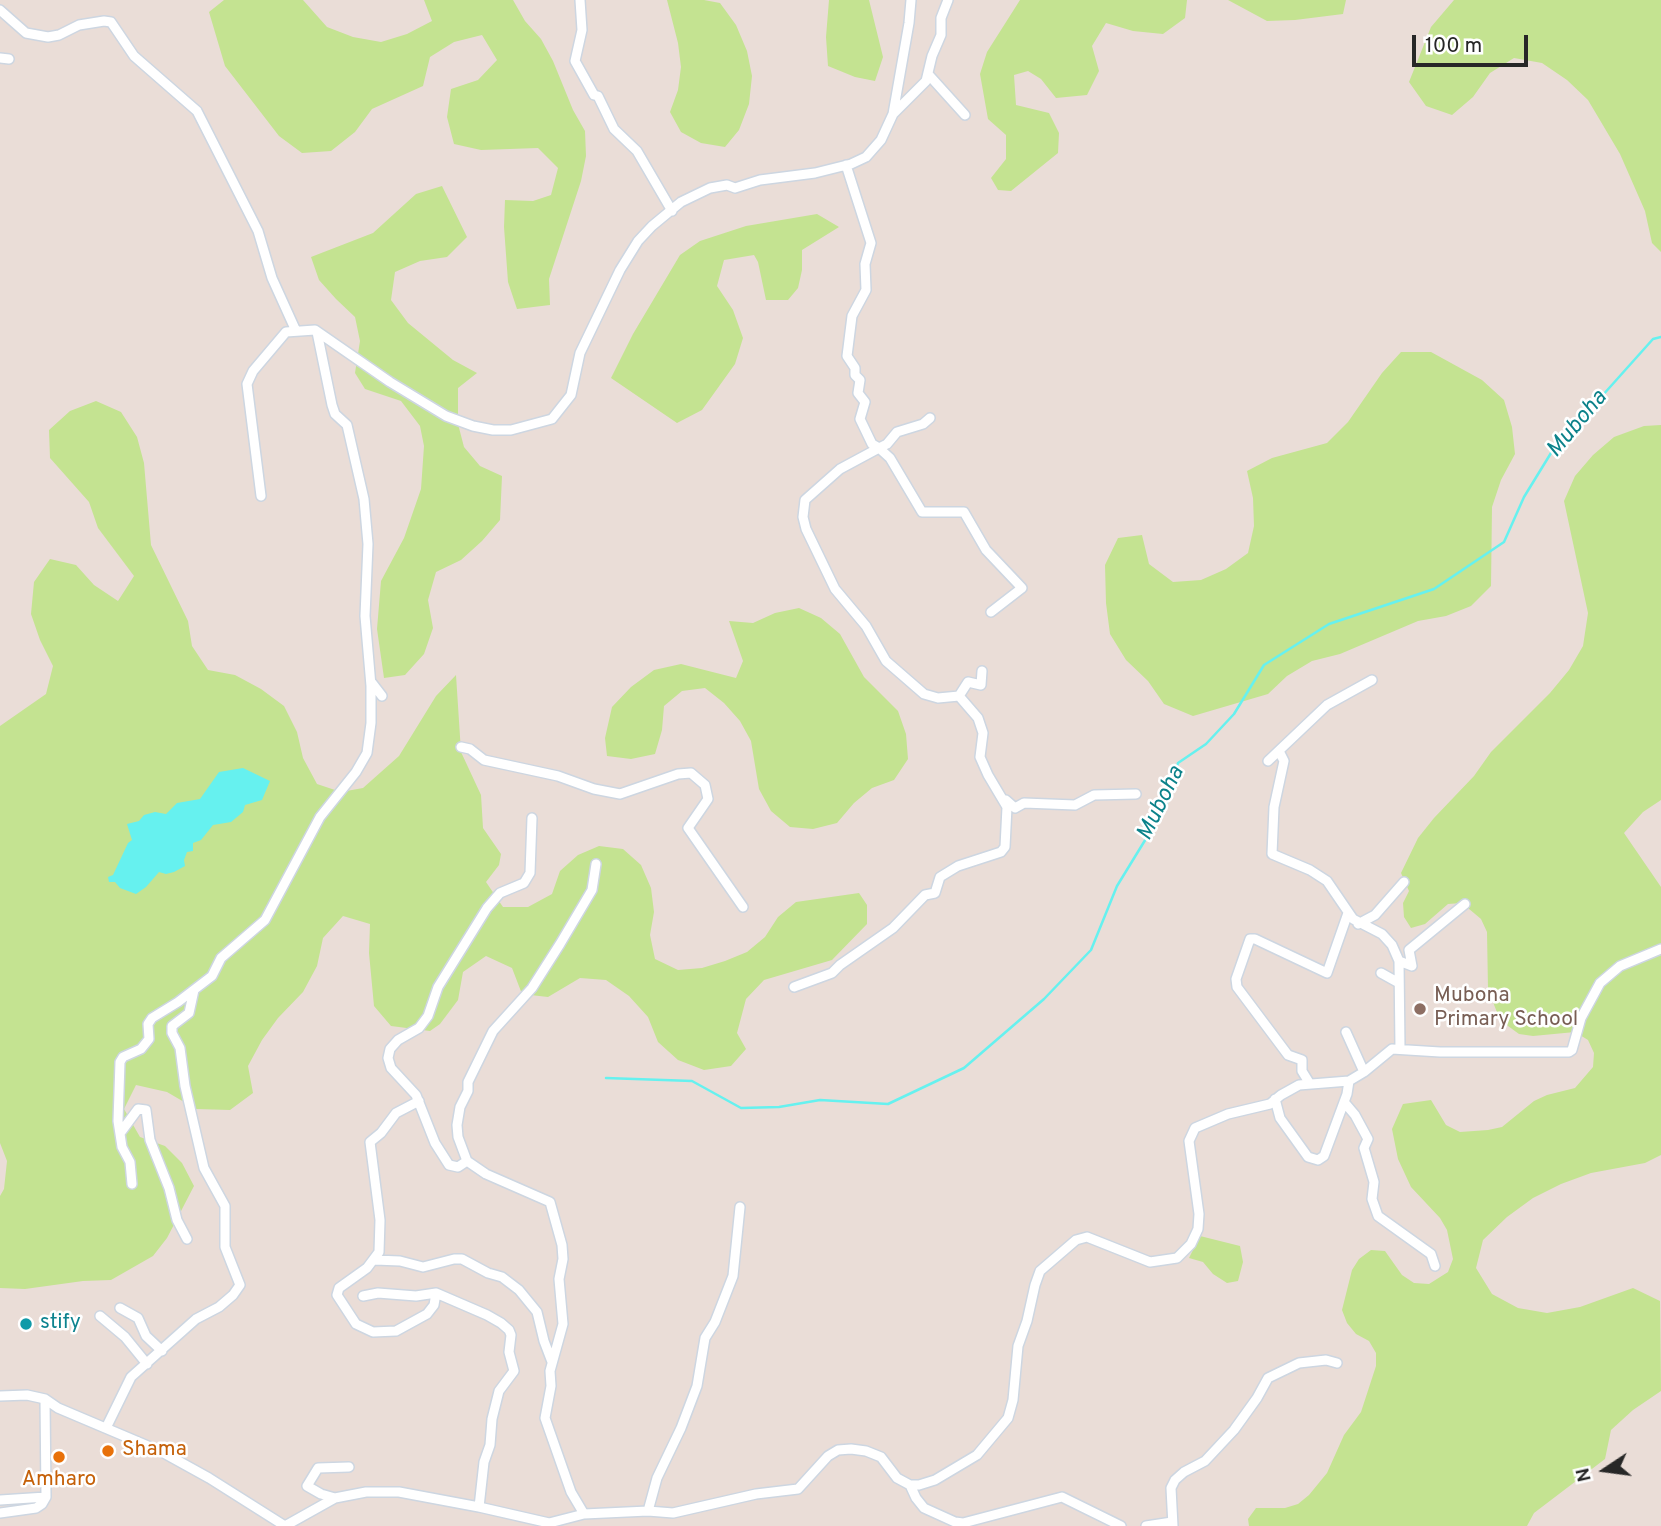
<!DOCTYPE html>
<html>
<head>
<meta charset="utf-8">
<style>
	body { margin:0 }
	#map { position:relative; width:1661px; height:1526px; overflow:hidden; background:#eaddd7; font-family:Overpass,sans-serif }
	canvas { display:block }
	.north { position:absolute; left:1570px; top:1435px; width:70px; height:70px; -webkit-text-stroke:5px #fff; paint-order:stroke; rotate:257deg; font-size:19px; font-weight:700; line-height:28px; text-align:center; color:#272727 }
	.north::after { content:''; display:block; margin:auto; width:24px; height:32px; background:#272727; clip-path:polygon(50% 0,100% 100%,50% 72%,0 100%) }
	.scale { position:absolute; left:1412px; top:35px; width:116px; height:32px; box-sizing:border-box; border:4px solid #272727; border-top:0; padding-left:9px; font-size:21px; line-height:24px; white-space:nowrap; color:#272727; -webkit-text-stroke:5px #fff; paint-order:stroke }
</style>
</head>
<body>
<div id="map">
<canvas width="1661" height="1526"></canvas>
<div class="north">N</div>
<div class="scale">100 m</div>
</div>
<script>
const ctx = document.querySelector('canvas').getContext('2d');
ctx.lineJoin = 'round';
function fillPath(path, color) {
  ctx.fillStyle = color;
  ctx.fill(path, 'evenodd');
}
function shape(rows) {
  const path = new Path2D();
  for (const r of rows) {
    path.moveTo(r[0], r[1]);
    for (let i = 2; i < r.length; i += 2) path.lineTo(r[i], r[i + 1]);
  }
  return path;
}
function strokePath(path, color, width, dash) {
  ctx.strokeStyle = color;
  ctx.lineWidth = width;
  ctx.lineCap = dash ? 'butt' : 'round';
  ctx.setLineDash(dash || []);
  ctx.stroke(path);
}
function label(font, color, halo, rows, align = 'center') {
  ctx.font = font + ' Overpass,sans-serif';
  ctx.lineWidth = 5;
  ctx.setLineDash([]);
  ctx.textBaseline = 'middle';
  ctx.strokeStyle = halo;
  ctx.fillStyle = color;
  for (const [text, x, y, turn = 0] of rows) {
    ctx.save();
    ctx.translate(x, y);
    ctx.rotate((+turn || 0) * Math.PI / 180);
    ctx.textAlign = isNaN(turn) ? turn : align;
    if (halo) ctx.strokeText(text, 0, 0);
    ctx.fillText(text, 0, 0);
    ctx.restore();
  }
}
fillPath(shape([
	[224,0,303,0,327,27,353,37,381,42,407,34,432,21,424,0,513,0,525,21,541,39,553,61,573,110,585,131,586,156,581,181,549,279,550,305,517,309,508,282,504,227,505,200,533,201,551,195,558,168,538,148,481,150,454,144,447,117,451,89,478,80,497,60,482,35,454,42,430,57,423,86,372,109,355,132,331,151,302,153,279,136,225,66,209,12],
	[667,0,704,0,720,3,736,25,747,51,752,76,749,104,739,130,725,147,701,143,681,132,670,112,678,90,681,67,678,43],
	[829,0,869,0,883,57,875,81,855,77,828,66,826,37],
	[1020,0,1187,0,1185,18,1163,34,1133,31,1106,23,1092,46,1099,71,1087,95,1056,98,1041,79,1028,71,1014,75,1016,105,1049,113,1059,133,1058,153,1011,191,998,190,991,178,1006,159,1006,135,988,119,980,74,987,52],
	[1228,0,1346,0,1343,14,1295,20,1267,21],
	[1454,0,1661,0,1661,252,1652,243,1645,211,1620,154,1588,100,1567,80,1542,63,1514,58,1490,73,1473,97,1452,115,1426,106,1409,82,1431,27],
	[442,186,467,237,447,257,420,261,395,272,391,300,408,323,453,360,477,373,458,388,458,424,464,447,480,466,502,476,500,520,482,541,461,560,436,572,428,600,433,628,424,654,405,675,384,678,377,629,381,581,404,538,421,489,424,446,420,426,401,401,365,389,355,373,360,341,355,317,336,299,319,280,311,257,373,233,416,194],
	[817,214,839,227,802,250,802,270,798,288,788,300,766,300,758,262,754,255,724,260,717,286,733,310,743,338,735,364,702,410,677,423,611,378,633,334,680,255,700,241,746,226],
	[1401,352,1431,352,1482,380,1504,400,1512,427,1515,454,1501,480,1492,507,1491,586,1471,606,1446,616,1418,621,1340,654,1312,661,1287,676,1268,694,1193,716,1164,704,1148,681,1126,660,1110,634,1106,603,1105,565,1118,538,1142,535,1149,564,1173,582,1201,580,1226,569,1248,553,1254,526,1253,498,1247,471,1272,458,1327,443,1348,422,1382,373],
	[96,401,121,412,137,437,144,463,151,545,188,621,192,646,208,670,235,675,261,689,284,706,297,732,303,758,317,784,341,792,363,788,399,756,436,696,456,675,461,752,481,795,483,828,501,854,499,865,486,882,503,907,528,907,552,894,560,871,578,855,599,846,623,849,641,865,651,888,654,912,650,935,655,959,678,970,702,968,725,961,747,952,765,937,778,917,796,902,859,893,867,905,867,924,832,960,764,980,746,999,737,1033,746,1049,731,1066,704,1070,678,1060,658,1042,648,1017,629,996,606,980,580,978,548,997,522,994,512,968,486,956,463,972,458,1000,440,1024,430,1031,391,1026,374,1006,369,953,370,924,343,916,323,938,317,966,303,992,278,1018,262,1040,248,1066,253,1093,230,1110,196,1109,167,1092,136,1085,124,1109,140,1137,165,1146,182,1163,194,1186,167,1238,153,1256,111,1280,83,1281,25,1289,0,1288,0,1196,4,1189,7,1161,0,1143,0,726,46,694,53,666,40,640,31,614,34,582,50,559,76,565,94,585,118,601,134,576,98,528,89,502,50,458,49,430,70,411],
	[1661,425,1661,800,1643,812,1624,833,1661,887,1661,1155,1645,1163,1591,1173,1561,1184,1533,1198,1507,1217,1483,1240,1476,1268,1492,1294,1518,1308,1547,1313,1580,1307,1633,1288,1660,1301,1661,1391,1633,1410,1611,1430,1605,1459,1534,1513,1527,1526,1249,1526,1248,1519,1256,1508,1285,1508,1298,1504,1309,1495,1327,1473,1344,1435,1361,1412,1376,1366,1376,1353,1369,1341,1356,1334,1347,1323,1342,1310,1352,1270,1359,1259,1371,1250,1385,1251,1402,1275,1414,1283,1429,1284,1448,1272,1453,1259,1447,1230,1440,1218,1411,1187,1398,1159,1392,1129,1403,1104,1431,1100,1446,1125,1460,1132,1488,1130,1502,1127,1534,1101,1547,1095,1575,1088,1593,1067,1594,1053,1588,1040,1575,1032,1533,1036,1519,1034,1508,1026,1498,1015,1488,989,1487,932,1481,919,1462,903,1448,904,1425,924,1411,928,1404,917,1403,903,1409,891,1401,873,1418,838,1434,818,1474,776,1491,752,1550,693,1569,670,1583,646,1588,613,1564,501,1575,476,1593,455,1614,437,1644,426],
	[799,608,821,618,840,634,864,677,898,711,906,734,908,759,894,780,872,788,854,803,837,823,813,829,790,827,771,811,759,789,751,741,740,721,724,703,705,688,682,691,664,706,662,730,655,754,631,759,607,756,605,738,612,707,631,687,654,670,681,664,736,678,743,661,729,621,753,623,775,613],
	[1200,1236,1240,1246,1243,1262,1238,1281,1227,1283,1213,1274,1203,1262,1189,1258]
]), '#c4e391');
fillPath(shape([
	[243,768,270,781,262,800,245,805,243,812,231,822,213,825,201,840,193,843,193,851,187,852,184,860,185,866,174,872,166,874,159,872,146,887,136,894,120,888,115,882,109,882,108,877,113,875,128,843,132,840,127,824,139,821,144,815,155,812,166,814,177,803,200,799,219,772]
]), '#66f1ef');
strokePath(shape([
	[606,1078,692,1081,741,1108,779,1107,820,1100,888,1104,964,1068,1044,999,1091,950,1117,886,1166,806,1178,763,1206,744,1234,714,1264,665,1329,624,1434,589,1504,542,1524,497,1551,453,1653,339,1661,337]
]), '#66f1ef', 2.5);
const street = shape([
	[580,0,582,30,575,61,594,95,598,96,614,129,637,151,672,211],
	[0,10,26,33,48,37,59,35,79,25,104,21,111,22,134,56,197,111,258,231,272,278,296,331],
	[0,58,9,59],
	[928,74,965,115],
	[893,114,909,23,911,0],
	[846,165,871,243,865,264,866,290,852,316,847,356,855,368,855,375,860,380,858,393,865,402,860,419,872,444,879,448,840,469,805,500,803,517,806,529,835,589,866,626,886,661,924,694,938,698,959,696,968,682,981,685,982,671],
	[930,418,923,424,897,432,887,444,879,448,890,458,922,512,964,512,986,550,1022,588,991,612],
	[261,496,247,384,253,371,286,332,315,330,390,382,446,416,473,426,493,430,511,430,552,419,571,395,580,353,620,270,638,241,652,226,681,202,710,188,727,185,735,188,760,180,815,173,851,164,866,157,881,140,893,114,926,81,932,56,941,35,941,18,948,0],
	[372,683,382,696],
	[461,747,470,749,484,760,558,776,594,789,620,794,678,774,691,773,705,785,708,799,688,828,743,907],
	[1279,751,1284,761,1274,807,1272,854,1310,870,1327,881,1353,919,1382,934,1392,945,1399,961,1400,1049],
	[1268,761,1327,705,1372,680],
	[1006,800,1015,808,1024,803,1075,805,1094,795,1136,794],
	[1358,924,1375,915,1404,882],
	[1399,961,1412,966,1409,950,1465,904],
	[1381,973,1399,983],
	[794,987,832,973,840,965,893,928,925,895,935,893,940,877,958,866,1001,852,1005,847,1007,807,988,775,980,757,983,733,978,718,959,696],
	[1346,1032,1364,1072],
	[1310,1084,1302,1071,1302,1060,1288,1055,1237,987,1236,979,1250,939,1255,939,1327,973,1348,913],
	[1275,1099,1280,1118,1308,1157,1318,1160,1324,1156,1347,1094,1349,1081],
	[419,1101,396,1113,381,1133,370,1142,380,1220,379,1252,367,1268,339,1288,337,1295,356,1324,373,1332,396,1331,427,1314,434,1305,436,1293],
	[1344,1102,1355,1115,1368,1139,1364,1148,1374,1182,1372,1199,1378,1216,1431,1254,1435,1266],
	[121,1132,138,1109,146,1110,150,1140,169,1188,177,1220,187,1239],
	[467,1161,458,1167,449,1165,435,1143,416,1095,391,1068,388,1058,390,1049,398,1040,419,1028,428,1016,438,987,487,908,500,893,524,883,530,873,532,818],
	[132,1184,130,1162,122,1147,118,1121,120,1062,123,1057,141,1049,149,1039,148,1024,152,1018,178,1002,212,976,221,958,265,920,320,817,356,772,367,753,371,723,371,686,365,616,368,544,364,499,347,425,335,414,332,405,317,332],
	[375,1260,400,1261,423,1267,454,1259,462,1259,488,1273,502,1277,519,1290,537,1312,544,1341,552,1362],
	[363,1296,378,1293,416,1296,436,1293,487,1315,501,1323,509,1330,511,1335,509,1352,514,1371,499,1391,492,1419,490,1445,484,1462,479,1507],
	[120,1308,138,1318,146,1336,162,1351],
	[100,1316,125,1337,147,1364],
	[0,1396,27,1395,45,1399,58,1408,162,1452,209,1478,285,1526],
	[106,1428,131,1377,196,1319,219,1307,233,1295,240,1285,225,1247,225,1206,204,1168,185,1086,180,1048,172,1033,172,1026,189,1013,194,990],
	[910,1485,916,1498,924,1508,955,1522,963,1523,1062,1497,1121,1526],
	[335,1498,321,1494,307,1486,318,1468,349,1467],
	[0,1500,46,1497],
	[648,1511,657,1478,681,1428,697,1386,705,1338,715,1322,733,1276,740,1207],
	[0,1513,36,1508,42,1504,46,1497,45,1399],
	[584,1514,571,1492,545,1418,551,1386,550,1371,563,1324,559,1279,563,1259,562,1245,550,1202,486,1174,467,1161,458,1137,457,1125,460,1107,468,1091,468,1082,493,1031,532,988,560,944,592,890,596,864],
	[285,1526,335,1498,366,1492,399,1492,479,1507,549,1523,584,1514,648,1511,673,1513,756,1494,798,1489,828,1456,838,1450,851,1449,866,1451,881,1457,897,1478,910,1485,919,1485,935,1480,977,1455,1008,1418,1013,1400,1018,1346,1027,1321,1035,1285,1040,1271,1076,1240,1087,1237,1150,1262,1177,1258,1191,1244,1198,1229,1199,1214,1189,1141,1195,1128,1228,1114,1270,1104,1281,1095,1299,1085,1349,1081,1364,1072,1392,1049,1440,1052,1569,1052,1572,1050,1581,1018,1600,983,1620,966,1661,949],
	[1146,1526,1172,1522],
	[1173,1526,1171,1488,1175,1480,1184,1472,1205,1461,1234,1430,1257,1398,1268,1378,1299,1363,1326,1360,1337,1363]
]);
strokePath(street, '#cdd6e1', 12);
strokePath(street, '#fff', 9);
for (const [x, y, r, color] of [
	[1420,1009,7,"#8d6e63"],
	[26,1324,7,"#0f9aa8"],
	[108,1451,7,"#e8710a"],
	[59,1457,7,"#e8710a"]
]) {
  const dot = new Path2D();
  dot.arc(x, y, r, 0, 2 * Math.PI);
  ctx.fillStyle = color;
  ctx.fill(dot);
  strokePath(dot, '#fff', 2.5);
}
label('21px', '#785e54', '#fff', [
	["Mubona",1434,997],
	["Primary School",1434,1021]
], 'left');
label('21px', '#0d838f', '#fff', [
	["stify",40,1324]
], 'left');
label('21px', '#c56008', '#fff', [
	["Shama",122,1451],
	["Amharo",59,1481,"center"]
], 'left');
label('italic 23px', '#0b828a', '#fff', [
	["Muboha",1578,425,-50],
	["Muboha",1162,804,-64]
]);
</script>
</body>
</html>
